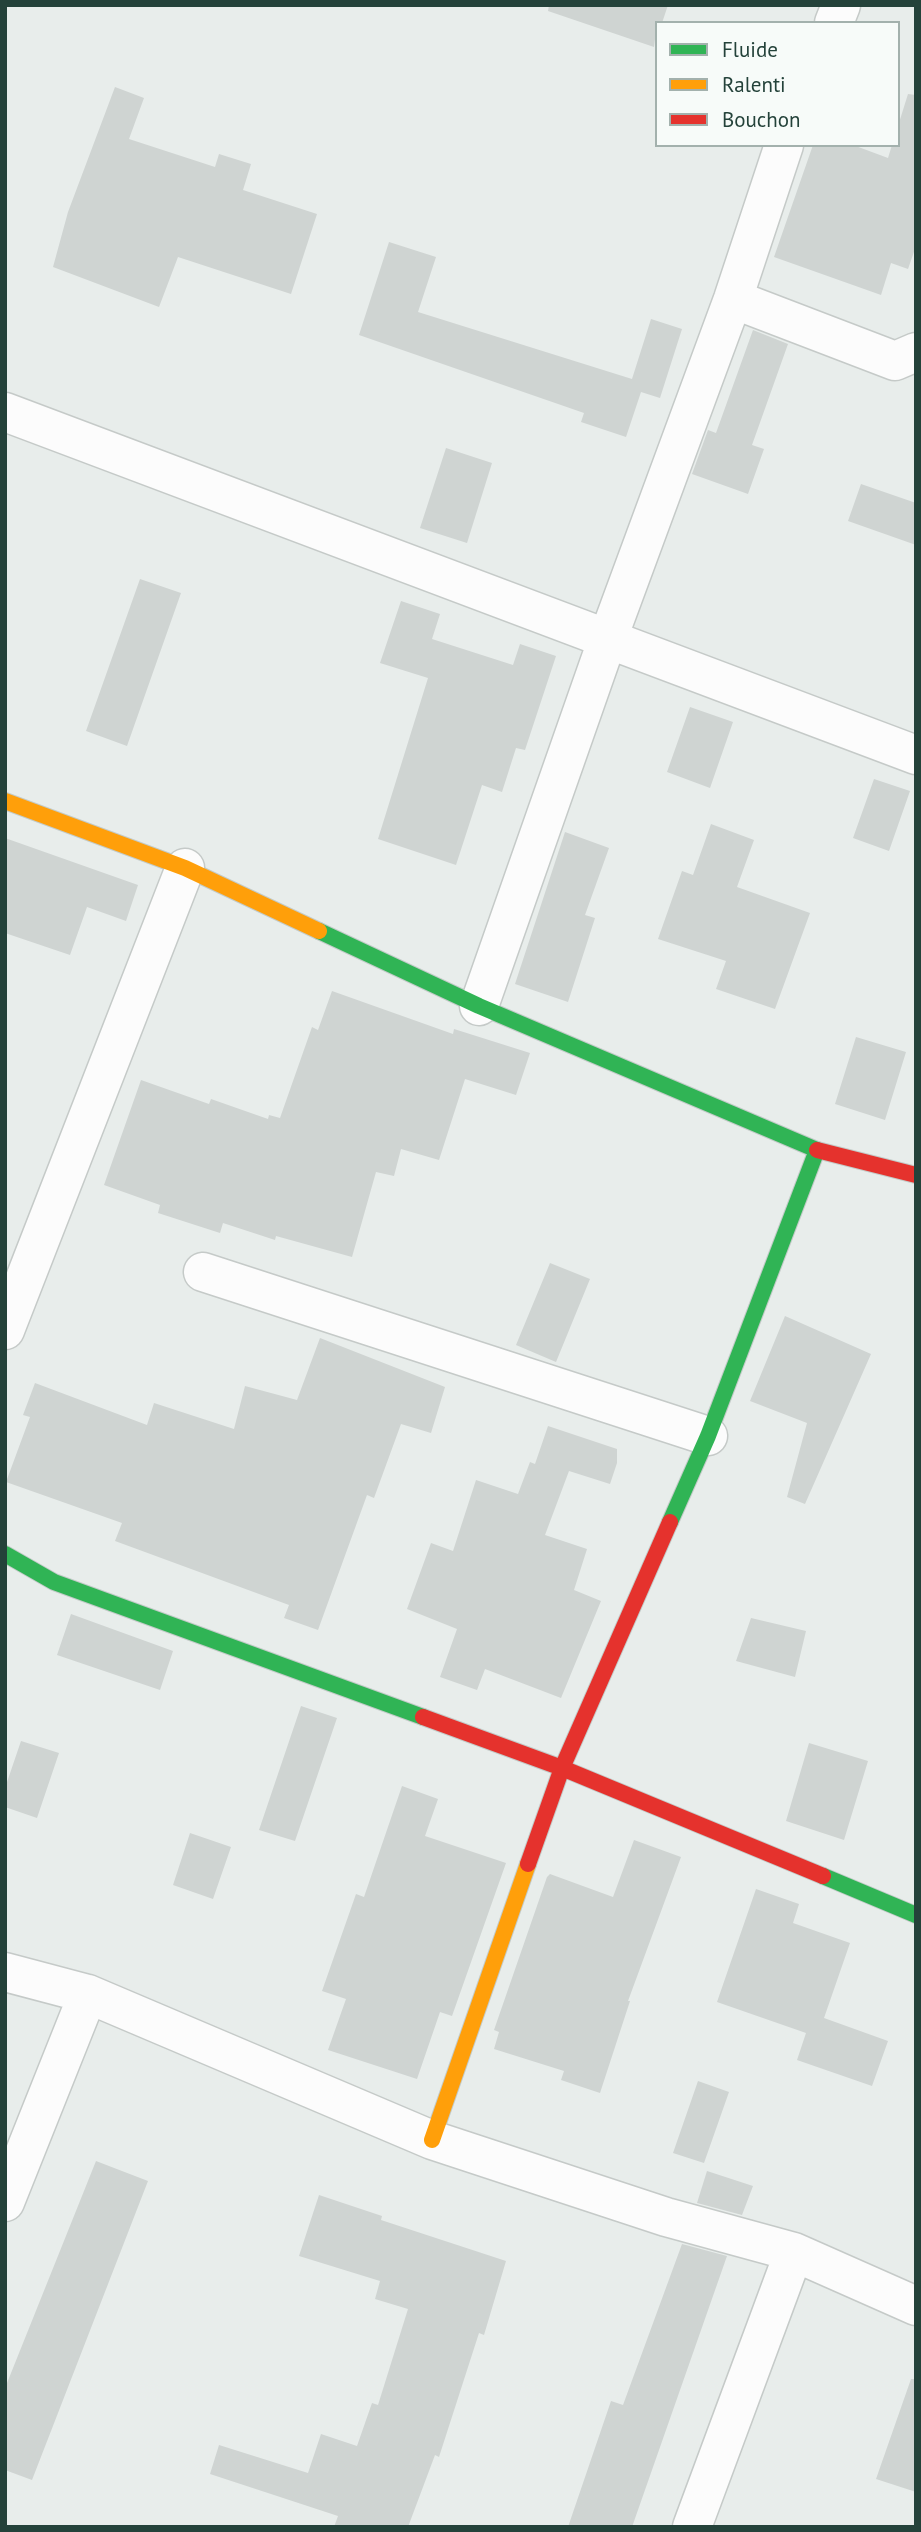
<!DOCTYPE html>
<html>
<head>
<meta charset="utf-8">
<style>
	body { margin:0 }
	#map { position:relative; width:921px; height:2532px; overflow:hidden; background:#e8edeb; font-family:"PT Sans",sans-serif }
	canvas { display:block }
	.frame { position:absolute; inset:0; border:7px solid #24423a; pointer-events:none }
	.legend { position:absolute; left:655px; top:21px; width:245px; height:126px; box-sizing:border-box; background:#f7fbf9; border:2px solid #a3b1ad; margin:0; padding:9px 12px; list-style:none; font-size:21px; color:#24423a }
	.legend li { display:flex; align-items:center; gap:14px; height:35px }
	.legend b { width:35px; border:2px solid #a3b1ad }
</style>
</head>
<body>
<div id="map">
<canvas width="921" height="2532"></canvas>
<div class="frame"></div>
<ul class="legend">
<li><b style="height:9px;background:#30b455"></b>Fluide</li>
<li><b style="height:9px;background:#ff9f0a"></b>Ralenti</li>
<li><b style="height:9px;background:#e5322d"></b>Bouchon</li>
</ul>
</div>
<script>
const ctx = document.querySelector('canvas').getContext('2d');
ctx.lineJoin = 'round';
function fillPath(path, color) {
  ctx.fillStyle = color;
  ctx.fill(path, 'evenodd');
}
function shape(rows) {
  const path = new Path2D();
  for (const r of rows) {
    path.moveTo(r[0], r[1]);
    for (let i = 2; i < r.length; i += 2) path.lineTo(r[i], r[i + 1]);
  }
  return path;
}
function strokePath(path, color, width, dash) {
  ctx.strokeStyle = color;
  ctx.lineWidth = width;
  ctx.lineCap = dash ? 'butt' : 'round';
  ctx.setLineDash(dash || []);
  ctx.stroke(path);
}
fillPath(shape([
	[549,5,668,5,662,23,657,23,654,47,548,11],
	[115,87,144,98,129,139,215,167,219,154,251,164,243,190,317,214,291,294,178,257,159,307,53,267,68,212],
	[908,94,916,95,916,246,908,269,891,263,881,295,774,257,813,145,853,145,888,158,892,145,898,145,898,126],
	[389,242,436,257,418,312,632,379,651,319,682,329,660,398,641,392,626,437,581,422,584,413,359,335],
	[753,330,788,344,752,445,764,449,748,494,692,474,708,430,716,433],
	[446,448,492,463,467,543,420,528],
	[861,484,916,503,916,545,848,521],
	[140,579,181,593,127,746,86,731],
	[401,601,440,614,432,639,513,665,520,644,556,656,525,750,516,748,502,792,482,785,456,865,378,839,428,678,380,663],
	[690,707,733,722,710,788,667,772],
	[874,779,910,791,889,851,853,838],
	[711,824,754,840,737,887,810,913,775,1009,716,989,726,961,658,939,682,871,693,875],
	[565,832,609,848,585,915,595,918,568,1002,515,984],
	[5,838,138,885,126,921,87,907,70,955,5,933],
	[332,991,453,1034,454,1029,530,1053,516,1095,465,1079,439,1160,401,1149,394,1176,376,1172,352,1257,276,1236,275,1240,223,1223,220,1233,158,1213,160,1205,104,1185,141,1080,209,1104,211,1099,268,1119,269,1115,280,1118,312,1027,318,1030],
	[856,1037,906,1052,885,1120,835,1104],
	[550,1263,590,1279,556,1362,516,1345],
	[785,1316,871,1354,805,1504,787,1497,807,1423,750,1401],
	[320,1338,445,1387,431,1433,401,1424,374,1498,367,1495,318,1630,284,1618,289,1605,115,1541,122,1523,6,1482,30,1417,23,1415,35,1383,147,1425,154,1403,234,1429,245,1386,297,1400],
	[548,1426,617,1449,617,1463,610,1484,569,1471,545,1535,587,1549,574,1590,601,1601,561,1698,485,1669,477,1690,440,1677,457,1629,407,1609,431,1543,453,1551,476,1480,518,1494,530,1462,535,1464],
	[71,1614,173,1651,160,1690,57,1655],
	[751,1618,806,1631,795,1677,736,1661],
	[301,1706,337,1718,295,1841,259,1830],
	[21,1741,59,1753,37,1818,5,1807,5,1788],
	[809,1743,868,1761,844,1840,786,1821],
	[402,1786,438,1799,425,1836,506,1863,452,2016,440,2012,417,2079,328,2050,346,1999,322,1991,356,1894,364,1897],
	[190,1833,231,1847,213,1899,173,1885],
	[634,1840,681,1857,628,2001,630,2001,600,2093,561,2080,564,2071,494,2049,499,2032,494,2030,547,1877,550,1874,613,1897],
	[756,1889,799,1904,793,1923,850,1943,824,2018,888,2041,872,2086,797,2060,806,2033,717,2002],
	[698,2081,729,2092,704,2163,673,2153],
	[96,2161,148,2181,32,2480,5,2470,5,2388],
	[707,2171,753,2186,742,2215,697,2203],
	[319,2195,382,2216,381,2220,506,2261,484,2335,479,2333,439,2457,435,2455,408,2527,334,2527,338,2516,210,2474,219,2445,308,2473,321,2434,357,2446,372,2403,378,2405,408,2309,375,2299,380,2281,299,2256],
	[682,2244,727,2256,632,2527,568,2527,611,2401,623,2405],
	[911,2379,916,2379,916,2492,876,2479]
]), '#cfd4d2');
const street = shape([
	[834,23,841,5],
	[733,299,895,361,916,352],
	[5,412,916,755],
	[479,1006,608,638,733,299,784,145],
	[203,1272,708,1436],
	[5,1330,185,868],
	[5,1972,88,1994,432,2140,666,2217,794,2252,916,2306],
	[5,2202,88,1994],
	[692,2527,794,2252]
]);
const fast = shape([
	[319,931,479,1006,817,1150],
	[670,1522,708,1436,817,1150],
	[5,1554,54,1582,423,1717],
	[823,1876,916,1915]
]);
const slow = shape([
	[5,801,185,868,319,931],
	[432,2140,528,1864]
]);
const jam = shape([
	[817,1150,916,1175],
	[423,1717,562,1768,823,1876],
	[528,1864,562,1768,670,1522]
]);
strokePath(street, '#c5cac8', 41);
strokePath(fast, '#c3cbc8', 18);
strokePath(slow, '#c3cbc8', 18);
strokePath(jam, '#c3cbc8', 18);
strokePath(street, '#fcfcfc', 38);
strokePath(fast, '#30b455', 16);
strokePath(slow, '#ff9f0a', 16);
strokePath(jam, '#e5322d', 16);
</script>
</body>
</html>
